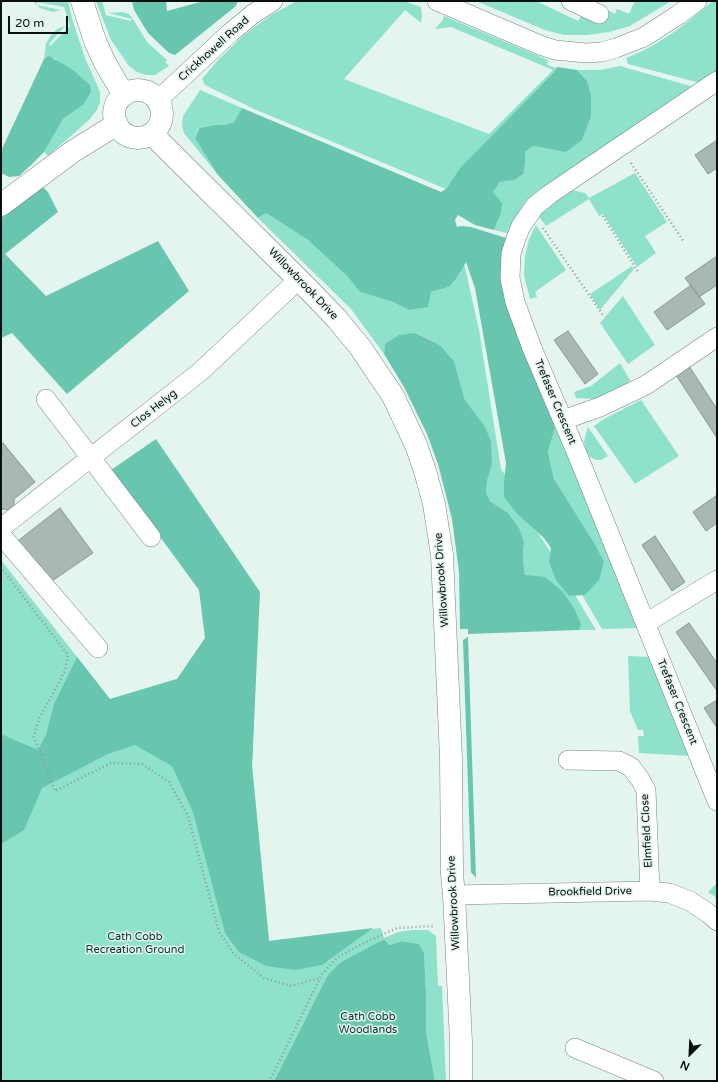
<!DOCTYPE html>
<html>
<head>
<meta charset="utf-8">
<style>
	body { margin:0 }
	#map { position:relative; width:718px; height:1082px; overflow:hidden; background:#e4f4ef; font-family:"Varela Round",sans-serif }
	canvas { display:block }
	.frame { position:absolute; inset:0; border:2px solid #0a100e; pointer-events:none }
	.north { position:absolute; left:670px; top:1034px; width:40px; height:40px; -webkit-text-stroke:3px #e4f4ef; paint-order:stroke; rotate:204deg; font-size:11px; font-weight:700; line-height:16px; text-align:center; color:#0a100e }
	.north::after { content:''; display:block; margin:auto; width:14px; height:18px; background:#0a100e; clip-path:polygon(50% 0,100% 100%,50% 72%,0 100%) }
	.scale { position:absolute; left:8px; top:16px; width:60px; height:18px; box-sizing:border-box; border:2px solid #0a100e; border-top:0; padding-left:5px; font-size:12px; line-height:14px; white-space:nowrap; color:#0a100e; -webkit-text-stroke:3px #e4f4ef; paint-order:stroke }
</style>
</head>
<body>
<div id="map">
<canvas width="718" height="1082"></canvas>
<div class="frame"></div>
<div class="north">N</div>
<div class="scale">20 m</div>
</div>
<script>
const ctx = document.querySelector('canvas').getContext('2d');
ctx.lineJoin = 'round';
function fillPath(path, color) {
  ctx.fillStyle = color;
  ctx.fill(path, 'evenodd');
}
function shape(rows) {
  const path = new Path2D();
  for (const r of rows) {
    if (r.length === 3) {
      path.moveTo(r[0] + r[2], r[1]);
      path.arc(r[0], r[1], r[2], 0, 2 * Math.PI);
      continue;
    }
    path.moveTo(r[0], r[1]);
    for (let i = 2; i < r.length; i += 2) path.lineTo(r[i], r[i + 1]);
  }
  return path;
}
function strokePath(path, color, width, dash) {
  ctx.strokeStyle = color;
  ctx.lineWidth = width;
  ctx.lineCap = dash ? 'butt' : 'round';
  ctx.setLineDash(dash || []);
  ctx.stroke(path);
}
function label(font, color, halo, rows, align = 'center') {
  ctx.font = font + ' "Varela Round",sans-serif';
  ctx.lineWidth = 3;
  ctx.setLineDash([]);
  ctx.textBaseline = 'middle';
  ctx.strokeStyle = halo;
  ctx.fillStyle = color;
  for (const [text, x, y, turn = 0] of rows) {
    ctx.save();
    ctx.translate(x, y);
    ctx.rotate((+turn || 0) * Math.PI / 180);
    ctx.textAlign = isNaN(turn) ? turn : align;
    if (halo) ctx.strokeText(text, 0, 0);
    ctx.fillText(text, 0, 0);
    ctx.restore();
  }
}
fillPath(shape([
	[33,1,68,1,73,22,85,58,100,92,100,102,97,110,89,120,48,156,44,152,63,119,83,105,56,59,49,57,44,59,46,43,52,34,57,29,65,26,49,44,50,46,70,26,64,7,37,2,37,5,61,10,53,12,40,8],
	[96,1,102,1,106,15,131,21,132,19,108,13,123,12,129,14,133,19,147,42,167,60,165,62,169,66,155,75,146,75,137,72,129,66,111,40],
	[297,1,404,1,421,7,422,17,421,23,405,10,344,79,489,134,553,70,451,27,435,29,442,21,444,16,548,60,547,65,556,68,555,71,460,168,446,189,254,109,205,85,202,79,218,60,244,35,271,15],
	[476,1,536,1,578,21,582,15,600,24,607,10,615,14,617,9,629,14,635,1,671,1,630,26,609,32,587,35,564,35,545,30],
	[713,1,717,1,717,72,700,83,628,64,626,58,636,54,654,45,677,30],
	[620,66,694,87,540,190,526,201,518,213,507,233,494,230,497,223,493,192,500,182,514,180,525,164,525,152,533,146,545,148,587,81,577,70,600,70],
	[200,90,242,108,234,122,224,125,214,125,198,128,195,138,217,170,218,175,184,133,182,126,183,116],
	[635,173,667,222,645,236,656,253,637,267,603,214,599,216,589,199,546,226,538,215,547,207,572,190,585,193,589,198],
	[266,213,308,240,347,276,360,292,393,302,409,310,431,292,449,287,456,279,464,263,479,330,501,469,505,475,504,482,518,515,538,533,551,553,549,562,569,596,575,595,596,630,579,630,580,622,525,575,523,559,524,542,507,512,491,502,486,493,487,481,492,464,484,425,465,400,454,361,440,345,415,333,385,344,384,354,351,309,258,218],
	[536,225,566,270,535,292,537,297,530,299,524,275,525,256,529,239],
	[632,266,634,269,600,310,590,294],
	[623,296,655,345,628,364,600,323],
	[529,357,639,628,602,629,582,595,585,595,593,541,554,479,548,452,555,428],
	[620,363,630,380,628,384,595,399,576,398,574,392,591,386],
	[641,400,679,456,635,484,594,426,604,419],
	[588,427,608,456,601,460,596,460,590,457,586,451,584,441],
	[1,560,110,699,177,679,256,671,252,766,269,941,381,928,384,938,398,932,413,930,428,930,436,936,438,986,442,986,446,1081,435,1081,426,1032,426,992,424,953,419,944,402,941,390,945,384,939,341,962,306,1018,274,1081,1,1081],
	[628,656,649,657,690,756,639,753,638,736,644,736,643,730,638,730,630,711],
	[717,883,717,898,708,892]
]), '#8ee1cb');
fillPath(shape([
	[132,1,166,1,167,11,204,1,238,1,236,6,175,55,169,53,148,33,134,10],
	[49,56,73,70,90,85,91,92,83,105,63,119,44,152,31,165,19,176,9,177,1,173,1,151,44,59],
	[558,67,577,70,587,81,591,95,591,116,582,140,566,152,545,148,533,146,525,152,525,164,523,174,514,180,500,182,493,192,502,203,501,212,494,230,475,225,458,215,455,220,457,227,461,226,471,227,506,238,529,357,555,428,548,452,554,479,593,541,604,562,599,580,585,595,569,596,556,580,549,562,551,548,544,538,518,515,504,497,504,482,506,463,475,288,466,262,456,279,449,287,431,292,428,307,409,310,393,302,360,292,347,276,308,240,266,213,258,218,218,175,195,138,199,128,214,125,224,125,234,122,242,108,441,192,446,189,460,168,555,71,556,68],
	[43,187,48,192,58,212,5,254,46,296,158,241,189,291,67,394,12,333,1,338,1,218],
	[415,333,440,345,454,361,465,400,484,425,491,441,492,464,487,481,486,493,491,502,507,512,519,528,524,542,523,559,525,575,545,577,562,591,574,608,581,624,579,630,468,634,468,629,460,629,459,572,452,519,438,464,427,434,404,387,384,354,385,344,399,335],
	[156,439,260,592,252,766,269,941,373,928,322,965,295,970,266,966,239,952,225,933,193,812,172,766,135,745,108,754,42,788,24,830,1,844,1,736,3,735,38,750,46,735,54,704,77,657,110,699,177,679,205,638,199,590,111,470],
	[468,637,476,878,471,872,463,640],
	[384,939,390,945,402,941,419,944,424,953,426,992,426,1032,435,1081,274,1081,328,975,341,962]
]), '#69c6ae');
const building = shape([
	[717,140,717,168,708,174,695,155,717,140],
	[717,256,717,285,699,297,685,278,717,256],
	[691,285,705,304,667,330,654,312,691,285],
	[568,331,598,374,585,384,554,340,568,331],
	[689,366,717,409,717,438,676,375,689,366],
	[3,443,35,482,14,499,14,510,1,509,1,445,3,443],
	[717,495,717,523,706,531,693,512,717,495],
	[60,508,93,553,49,583,14,544,60,508],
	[655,536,685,582,672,591,642,545,655,536],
	[689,623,717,663,717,691,676,632,689,623],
	[717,700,717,728,704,708,717,700]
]);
fillPath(building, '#a9b8b3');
strokePath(building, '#8a9894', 1);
const street = shape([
	[437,1,540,45,555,50,586,53,602,52,616,48,644,37,678,15,697,1],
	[571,1,599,14],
	[717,81,550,194,535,206,521,226,515,241,511,254,510,278,515,302,532,348,578,456,717,801],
	[158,100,230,33,253,14,273,1],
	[46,399,151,537],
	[563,420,600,407,646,385,717,337],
	[1,528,200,372,299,279],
	[1,535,98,648],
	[646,623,717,580],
	[568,760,619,761,631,767,640,779,646,790,650,891],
	[454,895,650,891,669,893,690,901,708,913,717,921],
	[575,1048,654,1081]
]);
const secondary = shape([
	[82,1,95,41,105,63,124,95],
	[138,114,24],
	[152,134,312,293,336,318,360,347,393,396,416,445,425,471,434,504,442,555,451,758,452,874,454,895,461,1042,461,1081],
	[1,205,72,152,117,124]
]);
strokePath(street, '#778580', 20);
strokePath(secondary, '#778580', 23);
strokePath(shape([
	[631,163,684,242],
	[603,216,638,272],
	[543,228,603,315],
	[3,570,68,655,65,671,39,719,34,737,55,791,111,763,142,764,169,782,188,816,219,932,234,954,264,978,290,986,320,978],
	[268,1081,270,1080,322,974,338,957,364,943,397,928,435,926]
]), '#8e9a96', 2.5, [1, 3]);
strokePath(street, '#fff', 19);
strokePath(secondary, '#fff', 22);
label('11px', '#0a100e', '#e4f4ef', [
	["Crickhowell Road",214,49,-42],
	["Willowbrook Drive",303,284,46],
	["Trefaser Crescent",555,402,67],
	["Clos Helyg",154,409,-38],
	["Willowbrook Drive",442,580,-94],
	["Trefaser Crescent",677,702,68],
	["Elmfield Close",647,831,-93],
	["Brookfield Drive",590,892,-1],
	["Willowbrook Drive",454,903,-93]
]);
label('11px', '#053329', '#e4f4ef', [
	["Cath Cobb",135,937],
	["Recreation Ground",135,950],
	["Cath Cobb",368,1017],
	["Woodlands",368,1030]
]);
</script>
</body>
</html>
